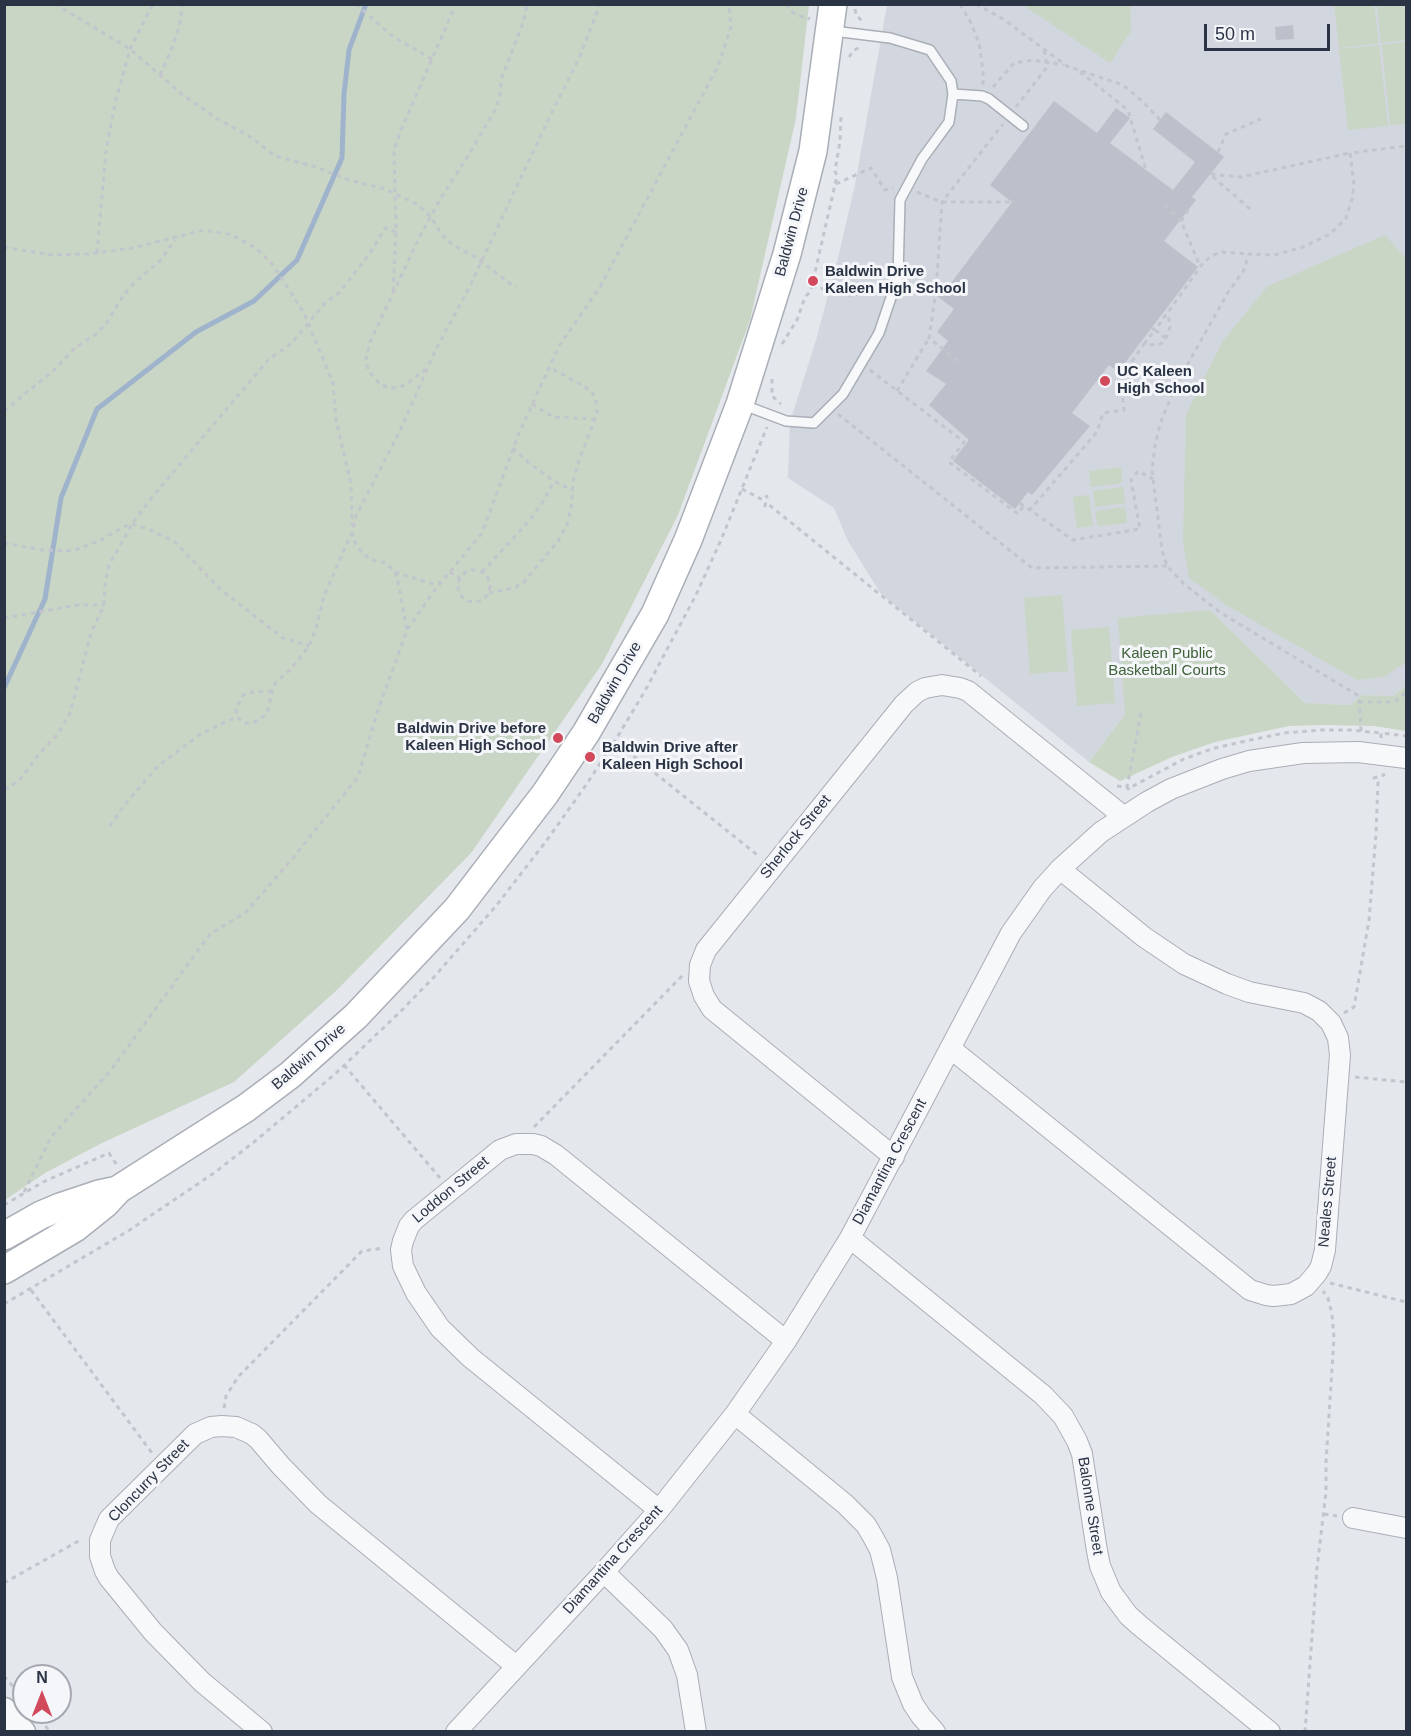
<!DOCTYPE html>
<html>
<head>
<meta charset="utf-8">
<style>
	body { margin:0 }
	#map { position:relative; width:1411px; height:1736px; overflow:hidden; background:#e4e7ec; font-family:Arial,sans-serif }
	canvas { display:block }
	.frame { position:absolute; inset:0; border:6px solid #2b3445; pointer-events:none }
	.north { position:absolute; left:12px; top:1664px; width:60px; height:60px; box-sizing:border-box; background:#f4f6f9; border:2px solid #a4a8b1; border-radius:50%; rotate:0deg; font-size:16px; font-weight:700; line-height:24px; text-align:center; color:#2b3445 }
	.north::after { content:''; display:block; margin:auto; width:21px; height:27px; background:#d1495b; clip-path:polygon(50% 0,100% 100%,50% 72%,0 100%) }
	.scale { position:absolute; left:1204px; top:24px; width:126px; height:27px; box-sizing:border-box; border:3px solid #2b3445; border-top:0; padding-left:8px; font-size:18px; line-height:21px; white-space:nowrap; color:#2b3445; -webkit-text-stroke:4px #f4f6f9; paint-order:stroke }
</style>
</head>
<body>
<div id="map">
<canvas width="1411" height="1736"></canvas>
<div class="frame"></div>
<div class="north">N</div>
<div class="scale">50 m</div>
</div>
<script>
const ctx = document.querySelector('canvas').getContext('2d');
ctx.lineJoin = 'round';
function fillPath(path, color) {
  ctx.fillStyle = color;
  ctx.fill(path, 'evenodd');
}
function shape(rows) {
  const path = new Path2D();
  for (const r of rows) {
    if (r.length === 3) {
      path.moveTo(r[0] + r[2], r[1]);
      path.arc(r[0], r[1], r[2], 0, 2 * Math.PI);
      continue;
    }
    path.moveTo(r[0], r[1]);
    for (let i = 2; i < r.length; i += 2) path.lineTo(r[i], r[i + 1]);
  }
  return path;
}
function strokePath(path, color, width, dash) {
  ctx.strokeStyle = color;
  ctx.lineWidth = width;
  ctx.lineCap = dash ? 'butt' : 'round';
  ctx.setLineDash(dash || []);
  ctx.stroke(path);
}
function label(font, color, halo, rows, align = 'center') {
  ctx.font = font + ' Arial,sans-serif';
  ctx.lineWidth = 6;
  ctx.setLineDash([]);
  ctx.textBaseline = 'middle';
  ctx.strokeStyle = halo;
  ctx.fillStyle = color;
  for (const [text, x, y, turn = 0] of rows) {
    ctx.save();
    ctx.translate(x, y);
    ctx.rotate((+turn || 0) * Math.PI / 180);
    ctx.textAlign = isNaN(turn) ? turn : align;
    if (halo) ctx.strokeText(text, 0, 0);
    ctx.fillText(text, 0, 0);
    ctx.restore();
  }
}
fillPath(shape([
	[887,5,1406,5,1406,686,1393,696,1362,695,1350,705,1305,703,1210,610,1125,714,1089,762,881,594,848,541,834,508,788,478,790,422,816,340,838,258,855,185]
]), '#d2d6de');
fillPath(shape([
	[5,4,809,5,796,118,750,320,678,515,602,664,471,853,337,990,234,1082,100,1144,45,1173,5,1200],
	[1023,5,1130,5,1131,31,1110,63],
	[1334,5,1374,5,1379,43,1339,48],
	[1377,5,1406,5,1406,40,1381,43],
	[1406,42,1406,124,1390,125,1382,45],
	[1379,45,1388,126,1348,130,1339,49],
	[1385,235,1406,259,1406,662,1384,677,1357,680,1228,606,1189,578,1183,543,1186,415,1222,342,1268,286],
	[1121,467,1122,483,1091,487,1089,471],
	[1123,487,1125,503,1095,507,1093,491],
	[1089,495,1093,526,1077,528,1073,497],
	[1125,507,1127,523,1098,526,1095,511],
	[1062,595,1068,671,1030,674,1024,598],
	[1210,610,1305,703,1350,705,1362,695,1393,696,1406,686,1406,731,1374,726,1323,725,1289,726,1215,742,1172,757,1120,781,1089,762,1125,714,1118,618],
	[1109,627,1115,703,1077,706,1071,630]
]), '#c9d6c5');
strokePath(shape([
	[4,688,45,599,61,498,97,409,196,332,254,301,297,260,342,158,344,94,349,50,366,4]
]), '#9fb4cc', 5);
fillPath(shape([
	[1293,25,1294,39,1276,40,1275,27],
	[1054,101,1097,133,1116,108,1130,118,1110,143,1173,190,1195,162,1153,129,1166,112,1224,157,1192,197,1196,200,1164,241,1198,267,1118,372,1109,365,1072,413,1090,426,1032,495,1028,492,1015,509,953,461,969,440,929,405,946,384,926,371,948,341,937,332,954,309,937,296,945,285,948,287,1012,202,990,185]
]), '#bbc0ca');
const service = shape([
	[953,94,982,96,989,99,1023,126],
	[741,404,786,421,814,423,843,394,879,333,898,277,900,200,922,159,949,122,953,94,951,81,930,50,890,38,833,31]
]);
const minor = shape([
	[950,1048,1250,1290,1266,1295,1274,1296,1291,1294,1306,1286,1317,1273,1321,1266,1325,1250,1340,1055,1338,1038,1331,1023,1319,1011,1304,1003,1249,992,1227,984,1184,964,1144,937,1060,869],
	[894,1157,712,1009,704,996,699,981,700,965,706,950,904,704,917,692,925,688,942,685,960,688,968,691,1123,816],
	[850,1238,1043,1395,1063,1416,1077,1441,1082,1454,1097,1551,1100,1566,1111,1592,1128,1615,1139,1625,1270,1732],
	[735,1414,845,1504,866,1525,873,1537,880,1550,887,1578,902,1677,913,1704,921,1716,935,1732],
	[659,1510,471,1358,440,1328,416,1293,403,1266,401,1250,403,1241,409,1226,414,1220,500,1150,516,1144,533,1144,541,1146,556,1155,786,1341],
	[1353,1518,1406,1528],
	[604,1572,663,1629,678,1650,687,1675,696,1732],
	[262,1732,202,1682,153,1632,109,1578,105,1571,100,1556,100,1540,109,1519,189,1440,195,1434,211,1427,222,1426,236,1427,252,1434,258,1439,281,1466,318,1504,516,1666],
	[456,1732,604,1572,659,1510,735,1414,786,1341,850,1238,1011,933,1042,889,1060,869,1101,832,1147,802,1171,789,1222,769,1249,761,1303,753,1358,752,1406,758]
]);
const tertiary = shape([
	[4,1710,23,1732]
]);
const secondary = shape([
	[4,1236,41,1215,60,1207,99,1194,118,1190],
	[4,1270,75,1228,105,1204,119,1189,246,1108,290,1075,356,1016,457,909,545,794,586,733,655,614,688,540,740,404,787,254,813,151,833,4]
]);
strokePath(service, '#a9aeb7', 12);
strokePath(minor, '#a9aeb7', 22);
strokePath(tertiary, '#a9aeb7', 27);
strokePath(secondary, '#a9aeb7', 30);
strokePath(shape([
	[55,4,130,49,183,95,216,118,252,138,275,156,316,167,349,180,385,189,417,204,430,216,443,236,452,244,475,257,516,288],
	[356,4,392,36,432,59],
	[786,4,791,11,797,15,810,19],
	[960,4,971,23,979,43,983,70,983,85],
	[976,4,1003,19,1067,66,1123,85,1142,101,1160,120],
	[855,9,856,15,862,21],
	[849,57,854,50,859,48],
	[1080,72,1128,110,1146,170],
	[160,75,172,48,179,27,183,4],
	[993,87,1014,63,1033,60,1064,65],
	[1016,107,1047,67,1044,48],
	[1218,152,1226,134,1261,119],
	[836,184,871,168,885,190,893,188],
	[917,192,942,202,1012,202],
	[1165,205,1181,221,1200,266],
	[1250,209,1210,174,1241,177,1350,153],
	[1181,221,1191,206],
	[4,247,52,255,88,254,133,248,199,231,210,231,232,235,256,248,273,265,304,313,333,383,336,420,351,484,352,526],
	[97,253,106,151,115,104,130,49,153,4],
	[812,286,853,296,880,287],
	[907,287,941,291],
	[393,291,396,232,394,150,401,130,456,4],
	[1152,328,1155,330,1204,262,1213,255,1223,252,1249,254],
	[782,344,797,320,805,297,810,292,813,281,837,176,835,171,840,141,841,116],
	[1144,344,1155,330,1166,338],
	[958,361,929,338,936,291,942,202,1003,124],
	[426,369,408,383,400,387,391,388,381,385,370,373,367,366,366,359,370,342,420,236,441,198,471,151,495,110,499,99,502,77,524,20,527,4],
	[870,370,964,442,949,462,1018,514,1023,506],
	[772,379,772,396,781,404],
	[897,391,929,338],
	[532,404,553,417,595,419],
	[4,411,53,371,76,347,95,335,106,324,121,299,132,285,160,261,175,240],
	[838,414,1032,568,1167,566],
	[513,448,530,464,554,481,572,490],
	[742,489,763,500,767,496,765,506,768,504,981,676],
	[1020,503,1073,540,1140,529,1131,480,1138,471,1153,479],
	[1029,511,1097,432,1103,413,1124,410,1120,378,1144,344,1157,345,1162,343,1166,338,1170,327,1169,319,1166,314],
	[352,532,355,543,362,553,372,560,386,563,395,572,398,582,407,630],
	[4,543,43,550,72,551,99,541,123,527,132,524,148,529,175,542,221,590,283,638,309,646],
	[474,586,16],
	[395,572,426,582,434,584,441,582],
	[450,572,460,578],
	[482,572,530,520,544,500,554,481],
	[489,593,514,588,524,582,558,541,567,525,572,503,573,481,579,460,595,419,597,413,596,400,592,392,582,385,549,367],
	[4,618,78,605,104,605],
	[272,691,253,692,243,695,236,709,237,717,244,723,253,723,263,717,268,710,272,691,276,682,290,670,309,646,316,628,324,596,352,532,356,516,399,433,435,351,467,292,549,118,580,56,600,4],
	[1359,702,1394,702,1406,693],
	[1141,713,1127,787,1133,786,1184,759,1211,749,1246,741,1284,733,1321,730,1350,730,1381,733],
	[1361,731,1359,696,1221,613,1184,584,1167,566,1162,550,1152,471,1155,445,1160,424,1176,385,1227,294,1244,270,1249,254,1274,255,1303,247,1330,234,1346,218,1352,199,1354,185,1350,153,1406,146],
	[1381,738,1381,733,1406,736],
	[603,743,608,746,613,743,636,758,760,857],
	[1117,786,1127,787,1131,792],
	[4,788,9,788,22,777,39,754,58,734,70,713,91,633,104,605,105,583,109,565,132,524,153,496,269,359,291,344,325,303,339,293,370,253,385,228,396,232],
	[110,826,126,803,158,766,202,733,237,717],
	[1344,1013,1354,1007,1369,920,1376,834,1378,782,1374,778,1384,775,1379,774],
	[344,1065,440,1178],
	[1355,1077,1406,1082],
	[534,1127,683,975],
	[24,1192,51,1137,111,1070,210,934,246,912,293,858,358,777,377,713,407,630,434,591,482,533,519,433,559,346,600,287,718,66,731,27,729,4],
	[4,1205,43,1182,109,1153,118,1167],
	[1330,1283,1406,1302],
	[31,1290,152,1453],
	[4,1304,128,1231,214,1173,254,1142,335,1074,400,1012,434,977,496,906,547,840,586,785,618,736,646,689,696,595,721,540,767,427],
	[224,1408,226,1396,238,1377,362,1251,384,1248],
	[1324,1514,1337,1516],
	[4,1583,82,1539],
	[4,1676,23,1698],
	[40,1719,50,1732],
	[1305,1732,1317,1568,1326,1492,1326,1462,1334,1338,1332,1314,1328,1298,1323,1291]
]), '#c2c5cb', 3, [4.5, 4.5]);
strokePath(service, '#f7f8fa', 9);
strokePath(minor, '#f7f8fa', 20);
strokePath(tertiary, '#f7f8fa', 24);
strokePath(secondary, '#fff', 27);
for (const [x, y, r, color] of [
	[813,281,6,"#d1495b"],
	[1105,381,6,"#d1495b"],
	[558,738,6,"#d1495b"],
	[590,757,6,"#d1495b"]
]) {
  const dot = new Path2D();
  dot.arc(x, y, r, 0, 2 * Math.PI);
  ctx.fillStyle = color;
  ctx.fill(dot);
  strokePath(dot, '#f4f6f9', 2);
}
label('15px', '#2b3445', '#f4f6f9', [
	["Baldwin Drive",792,232,-75],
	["Baldwin Drive",615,683,-60],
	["Sherlock Street",796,837,-51],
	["Baldwin Drive",309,1057,-41],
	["Diamantina Crescent",890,1162,-62],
	["Loddon Street",451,1190,-40],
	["Neales Street",1328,1202,-85],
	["Cloncurry Street",149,1481,-46],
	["Balonne Street",1090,1506,81],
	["Diamantina Crescent",613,1560,-48]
]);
label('bold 15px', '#2b3445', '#f4f6f9', [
	["Baldwin Drive",825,272],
	["Kaleen High School",825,289],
	["UC Kaleen",1117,372],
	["High School",1117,389],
	["Baldwin Drive before",546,729,"right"],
	["Kaleen High School",546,746,"right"],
	["Baldwin Drive after",602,748],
	["Kaleen High School",602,765]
], 'left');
label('15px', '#3f6138', '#f4f6f9', [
	["Kaleen Public",1167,654],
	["Basketball Courts",1167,671]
]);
</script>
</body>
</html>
